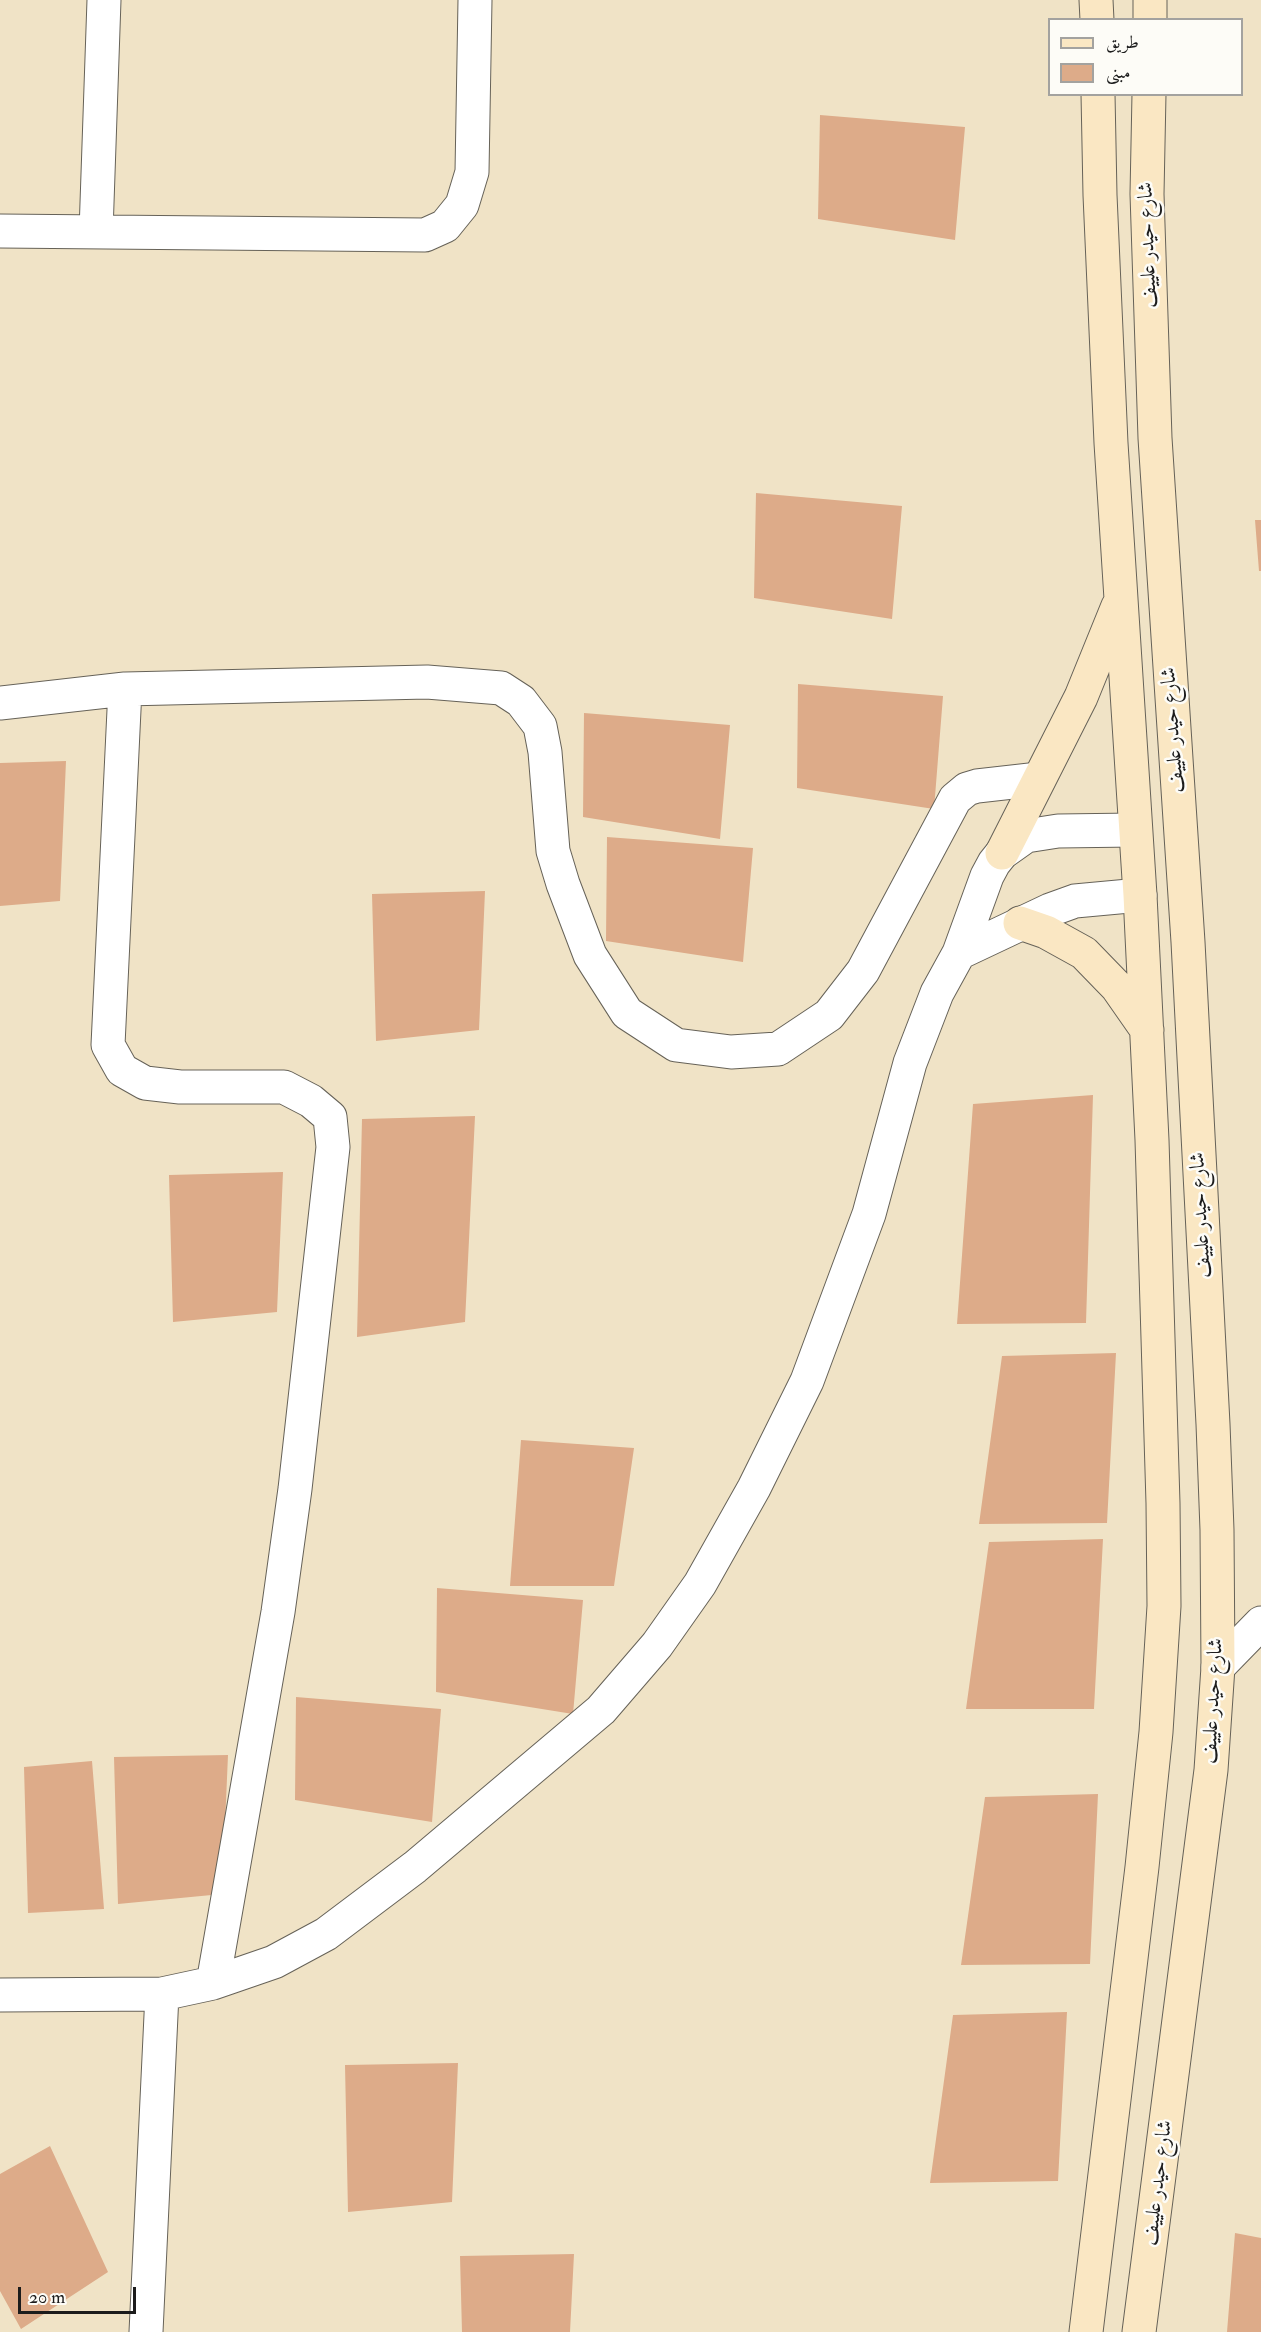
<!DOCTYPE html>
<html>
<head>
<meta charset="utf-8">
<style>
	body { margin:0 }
	#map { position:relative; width:1261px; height:2332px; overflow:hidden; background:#f0e3c6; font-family:"IM FELL Double Pica",Amiri,serif }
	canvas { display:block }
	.legend { position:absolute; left:1048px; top:18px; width:195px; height:78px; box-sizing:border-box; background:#fdfcf7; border:2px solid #a3a29f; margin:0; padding:8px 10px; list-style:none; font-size:18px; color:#1c1c1c }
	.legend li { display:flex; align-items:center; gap:12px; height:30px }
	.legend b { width:30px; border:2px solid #a3a29f }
	.scale { position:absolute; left:18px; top:2287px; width:118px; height:27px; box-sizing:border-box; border:3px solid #1c1c1c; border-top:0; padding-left:8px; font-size:18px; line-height:21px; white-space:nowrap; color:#1c1c1c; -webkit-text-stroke:4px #fdfcf7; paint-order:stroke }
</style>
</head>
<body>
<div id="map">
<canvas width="1261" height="2332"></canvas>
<ul class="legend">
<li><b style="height:8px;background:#fae7c3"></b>طريق</li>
<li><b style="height:16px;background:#ddab89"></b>مبنى</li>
</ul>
<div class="scale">20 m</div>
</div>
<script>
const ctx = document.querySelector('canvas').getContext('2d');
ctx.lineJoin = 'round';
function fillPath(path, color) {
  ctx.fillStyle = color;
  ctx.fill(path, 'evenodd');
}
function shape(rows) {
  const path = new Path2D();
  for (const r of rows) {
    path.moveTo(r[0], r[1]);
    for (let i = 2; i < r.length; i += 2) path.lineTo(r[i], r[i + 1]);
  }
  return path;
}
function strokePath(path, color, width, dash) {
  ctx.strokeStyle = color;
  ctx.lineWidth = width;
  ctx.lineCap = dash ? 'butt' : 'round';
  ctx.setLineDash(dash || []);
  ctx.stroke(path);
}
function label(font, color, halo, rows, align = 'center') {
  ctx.font = font + ' "IM FELL Double Pica",Amiri,serif';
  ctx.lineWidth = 5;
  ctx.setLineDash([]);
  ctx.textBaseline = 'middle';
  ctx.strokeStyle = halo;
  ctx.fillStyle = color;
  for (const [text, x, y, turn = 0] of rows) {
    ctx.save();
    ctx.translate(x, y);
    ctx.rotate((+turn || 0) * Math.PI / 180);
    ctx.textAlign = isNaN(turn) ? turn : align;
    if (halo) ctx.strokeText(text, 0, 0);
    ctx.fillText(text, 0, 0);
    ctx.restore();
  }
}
fillPath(shape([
	[820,115,965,127,955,240,818,219],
	[756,493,902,506,892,619,754,598],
	[1255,520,1261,520,1261,571,1259,571],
	[798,684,943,696,934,809,797,788],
	[584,713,730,725,720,839,583,817],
	[66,761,60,901,0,906,0,763],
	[607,837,753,848,743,962,606,941],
	[485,891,479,1030,376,1041,372,894],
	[1093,1095,1086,1323,957,1324,973,1104],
	[475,1116,465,1322,357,1337,362,1119],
	[283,1172,277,1312,173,1322,169,1175],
	[1116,1353,1107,1523,979,1524,1002,1356],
	[521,1440,634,1448,614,1586,510,1586],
	[1103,1539,1094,1709,966,1709,989,1542],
	[437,1588,583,1600,573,1714,436,1692],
	[296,1697,441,1709,432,1822,295,1800],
	[228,1755,222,1894,118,1904,114,1757],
	[92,1761,104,1909,28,1913,24,1767],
	[1098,1794,1090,1964,961,1965,985,1797],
	[1067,2012,1058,2181,930,2183,953,2015],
	[458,2063,452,2202,348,2212,345,2065],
	[50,2146,108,2272,21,2329,0,2291,0,2174],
	[1235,2233,1261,2238,1261,2332,1227,2332],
	[574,2254,570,2332,462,2332,460,2256]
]), '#ddab89');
const street = shape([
	[0,231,425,235,445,226,462,205,472,172,475,0],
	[96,232,104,0],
	[125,689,108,1045,122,1070,145,1083,180,1087,284,1087,311,1101,330,1117,333,1147,295,1489,278,1612,213,1983],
	[0,703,125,689,427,682,501,688,521,701,540,726,545,752,553,851,563,884,590,955,627,1013,676,1045,731,1052,778,1049,829,1015,863,971,955,799,967,789,977,786,1039,779],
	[959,953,1050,910,1075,901,1140,895],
	[1218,1667,1261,1623],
	[0,1995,162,1994,213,1983,274,1962,326,1934,415,1867,601,1710,657,1645,700,1584,754,1488,807,1381,869,1214,910,1063,937,993,959,953,987,876,994,863,1002,853,1026,836,1058,831,1135,830],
	[146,2332,162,1994]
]);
const secondary = shape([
	[1096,0,1097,20],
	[1150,20,1150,0],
	[1002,853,1081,697,1118,606],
	[1020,923,1046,932,1084,953,1117,987,1147,1030],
	[1086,2332,1142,1867,1156,1732,1164,1606,1163,1503,1152,1140,1140,895,1111,443,1100,195,1098,94],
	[1139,2332,1211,1770,1218,1667,1217,1530,1213,1424,1188,942,1155,438,1147,194,1149,94]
]);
strokePath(street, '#666258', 35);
strokePath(secondary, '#666258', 35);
strokePath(street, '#fff', 33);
strokePath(secondary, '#fae7c3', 33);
label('21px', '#1c1c1c', '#fdfcf7', [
	["شارع حيدر علييف",1149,245,-92],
	["شارع حيدر علييف",1174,730,-94],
	["شارع حيدر علييف",1202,1215,-93],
	["شارع حيدر علييف",1214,1701,-87],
	["شارع حيدر علييف",1159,2183,-83]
]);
</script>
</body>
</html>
